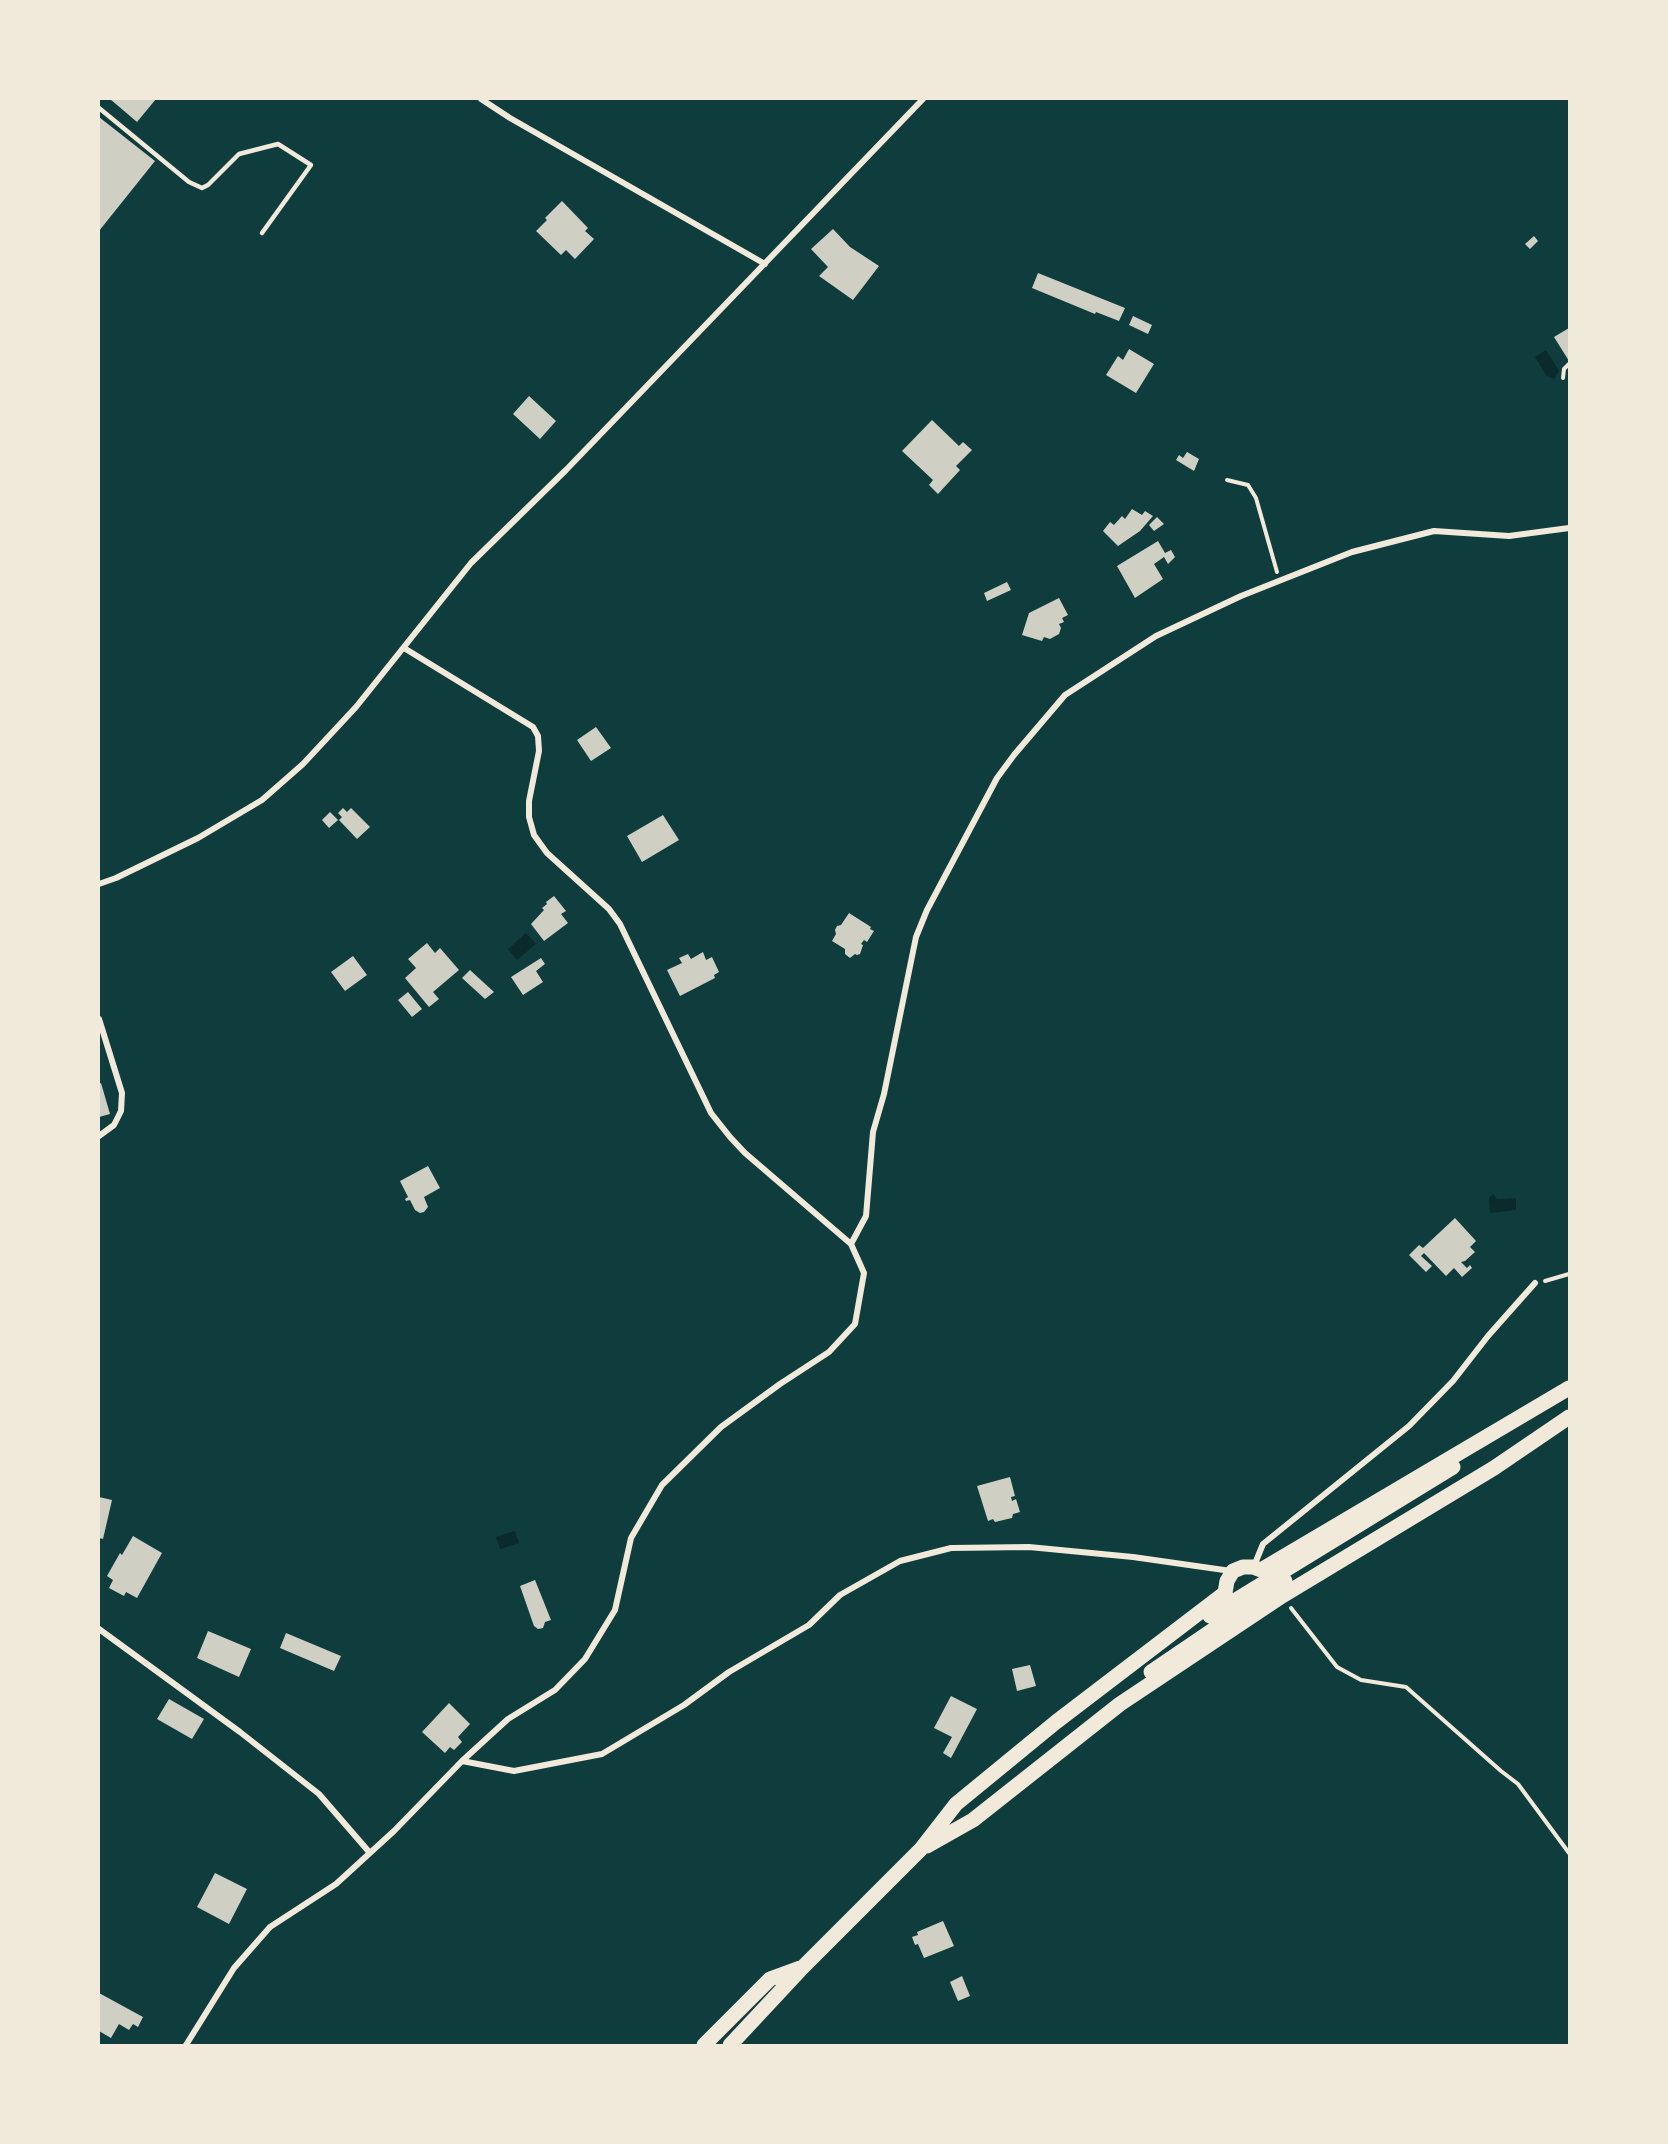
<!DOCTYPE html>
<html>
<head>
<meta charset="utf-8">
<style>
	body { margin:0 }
	#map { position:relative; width:1668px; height:2144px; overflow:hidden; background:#0f3d3e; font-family:Literata,serif }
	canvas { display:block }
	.frame { position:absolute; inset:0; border:100px solid #f1e9da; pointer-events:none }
</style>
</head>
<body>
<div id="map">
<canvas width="1668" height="2144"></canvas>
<div class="frame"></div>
</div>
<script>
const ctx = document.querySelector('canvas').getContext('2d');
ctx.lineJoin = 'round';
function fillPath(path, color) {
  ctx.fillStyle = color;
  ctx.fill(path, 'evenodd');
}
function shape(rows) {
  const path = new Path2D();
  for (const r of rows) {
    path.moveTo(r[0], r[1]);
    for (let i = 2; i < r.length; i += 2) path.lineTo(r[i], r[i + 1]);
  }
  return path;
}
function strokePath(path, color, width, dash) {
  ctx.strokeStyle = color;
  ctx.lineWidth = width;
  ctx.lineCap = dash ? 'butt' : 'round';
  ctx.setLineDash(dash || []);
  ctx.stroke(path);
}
fillPath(shape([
	[1546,350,1559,371,1554,379,1547,376,1535,357],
	[526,933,536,944,517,960,508,949],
	[1493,1194,1497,1199,1516,1198,1516,1210,1490,1213,1489,1198],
	[515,1531,519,1543,500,1549,496,1537]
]), '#0a2a2b');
fillPath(shape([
	[110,99,156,99,137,122],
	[99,117,155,161,99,231],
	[562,201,588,228,585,231,594,239,575,259,566,250,561,255,536,231,547,220,545,218],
	[833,229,850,247,879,266,853,300,819,276,828,267,811,249],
	[1534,236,1538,241,1530,249,1525,244],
	[1038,273,1125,308,1119,321,1096,312,1095,314,1032,288],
	[1133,316,1152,325,1148,334,1129,325],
	[1569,328,1569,361,1554,337],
	[1129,349,1154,364,1136,393,1106,375,1118,356,1123,360],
	[529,396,556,421,540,439,513,414],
	[932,420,959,446,963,442,972,450,956,466,960,470,938,494,929,485,933,480,902,451],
	[1187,452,1199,459,1194,471,1176,460,1179,455,1183,458],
	[1132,509,1142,515,1145,511,1153,516,1140,531,1118,546,1103,531,1110,522,1114,525,1122,516,1125,519],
	[1157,517,1164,524,1154,531,1149,525],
	[1158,541,1165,553,1171,550,1175,557,1168,564,1164,557,1154,564,1163,579,1135,598,1117,566],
	[1007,582,1011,590,987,601,984,593],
	[1059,598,1068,615,1062,618,1064,622,1059,624,1061,628,1059,634,1050,639,1044,637,1042,641,1022,635,1029,613],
	[596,727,611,748,591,761,577,740],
	[343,808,347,812,351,808,370,827,357,839,339,820,342,817,338,813],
	[330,812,338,820,329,828,322,820],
	[663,815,679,840,642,862,627,836],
	[554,896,566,911,561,914,568,923,544,941,531,924,544,910,542,908,547,904,546,902],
	[849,913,871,927,870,929,874,931,867,942,864,940,861,944,863,945,860,954,857,955,855,954,850,958,845,954,845,949,832,941,836,934,835,930,837,926,841,925],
	[427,943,435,953,440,948,459,970,433,992,439,999,429,1007,405,978,416,968,408,959],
	[703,952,706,960,712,957,719,972,714,975,715,978,680,996,667,970,682,963,679,958,688,954,691,959],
	[353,956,367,975,345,991,331,972],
	[541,958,545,964,536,971,543,982,523,995,511,977],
	[470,970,494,992,485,999,462,978],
	[408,992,422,1009,412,1017,398,1000],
	[101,1083,110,1114,99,1117,99,1084],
	[428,1166,440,1188,424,1197,428,1207,424,1212,420,1213,415,1210,410,1200,406,1201,405,1199,408,1197,400,1181],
	[1455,1218,1476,1241,1470,1247,1475,1252,1465,1261,1461,1262,1467,1268,1470,1265,1472,1268,1462,1277,1454,1268,1446,1276,1424,1253,1421,1256,1432,1266,1426,1272,1409,1255,1419,1245,1423,1248],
	[1010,1477,1015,1496,1011,1497,1012,1501,1016,1499,1020,1512,1013,1514,1012,1518,995,1522,993,1519,988,1521,977,1486],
	[99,1497,112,1500,103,1539,99,1538],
	[133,1536,162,1553,137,1598,126,1592,124,1596,109,1588,113,1580,107,1576,120,1553,122,1555],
	[535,1580,551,1620,545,1622,543,1628,538,1629,534,1626,520,1586],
	[208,1631,251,1649,239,1677,197,1658],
	[286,1633,341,1656,334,1671,280,1648],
	[1030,1665,1036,1686,1017,1691,1012,1669],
	[951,1696,977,1709,951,1758,943,1753,952,1737,934,1728],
	[169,1699,204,1719,192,1739,157,1719],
	[449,1703,470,1724,458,1737,462,1742,454,1750,450,1747,445,1753,422,1732],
	[215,1873,247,1889,229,1924,197,1907],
	[943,1921,954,1946,924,1958,918,1944,915,1945,912,1937,918,1935,917,1932],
	[962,1976,970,1996,958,2001,950,1982],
	[99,1993,143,2017,138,2027,133,2024,129,2030,119,2024,111,2038,99,2031]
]), '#cfcfc3');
strokePath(shape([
	[1563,378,1564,369,1569,364],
	[1227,480,1248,485,1256,498,1277,572],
	[1545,1281,1569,1274],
	[1291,1608,1337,1667,1361,1680,1406,1687,1501,1771,1518,1784,1569,1853]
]), '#f1e9da', 4);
strokePath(shape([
	[99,108,189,182,202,188,208,185,239,154,278,144,311,165,262,233]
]), '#f1e9da', 4.5);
strokePath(shape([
	[481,99,510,118,765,264],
	[404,648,533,727,538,736,539,751,529,801,529,817,534,835,547,853,609,909,620,924,711,1113,730,1137,745,1153,851,1244,864,1273,855,1324,829,1352,780,1384,721,1427,662,1485,631,1538,615,1610,585,1659,555,1690,508,1719,462,1761],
	[99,884,116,878,198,838,262,800,303,764,356,707,471,563,566,470,923,99],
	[99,1019,122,1093,121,1111,114,1125,99,1136],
	[851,1244,866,1216,873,1132,884,1094,916,937,927,910,997,778,1014,755,1065,695,1156,636,1241,596,1352,552,1434,531,1509,536,1569,528],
	[1254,1566,1263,1544,1409,1426,1453,1381,1488,1336,1535,1283],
	[99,1629,240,1732,319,1794,370,1853],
	[186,2045,234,1968,270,1927,336,1884,394,1831,462,1761,514,1771,602,1754,684,1705,729,1672,809,1625,840,1595,900,1561,951,1548,1029,1547,1133,1557,1231,1571]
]), '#f1e9da', 6);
strokePath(shape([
	[1210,1616,1453,1467],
	[1151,1672,1285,1581],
	[927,1846,973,1820,1120,1704,1282,1596,1494,1468,1569,1417],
	[704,2045,770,1979,800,1968],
	[730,2045,803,1967,921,1849,956,1804,1056,1722,1225,1593,1227,1581,1233,1571,1243,1567,1253,1567,1261,1570,1569,1388]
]), '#f1e9da', 15);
</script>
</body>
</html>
